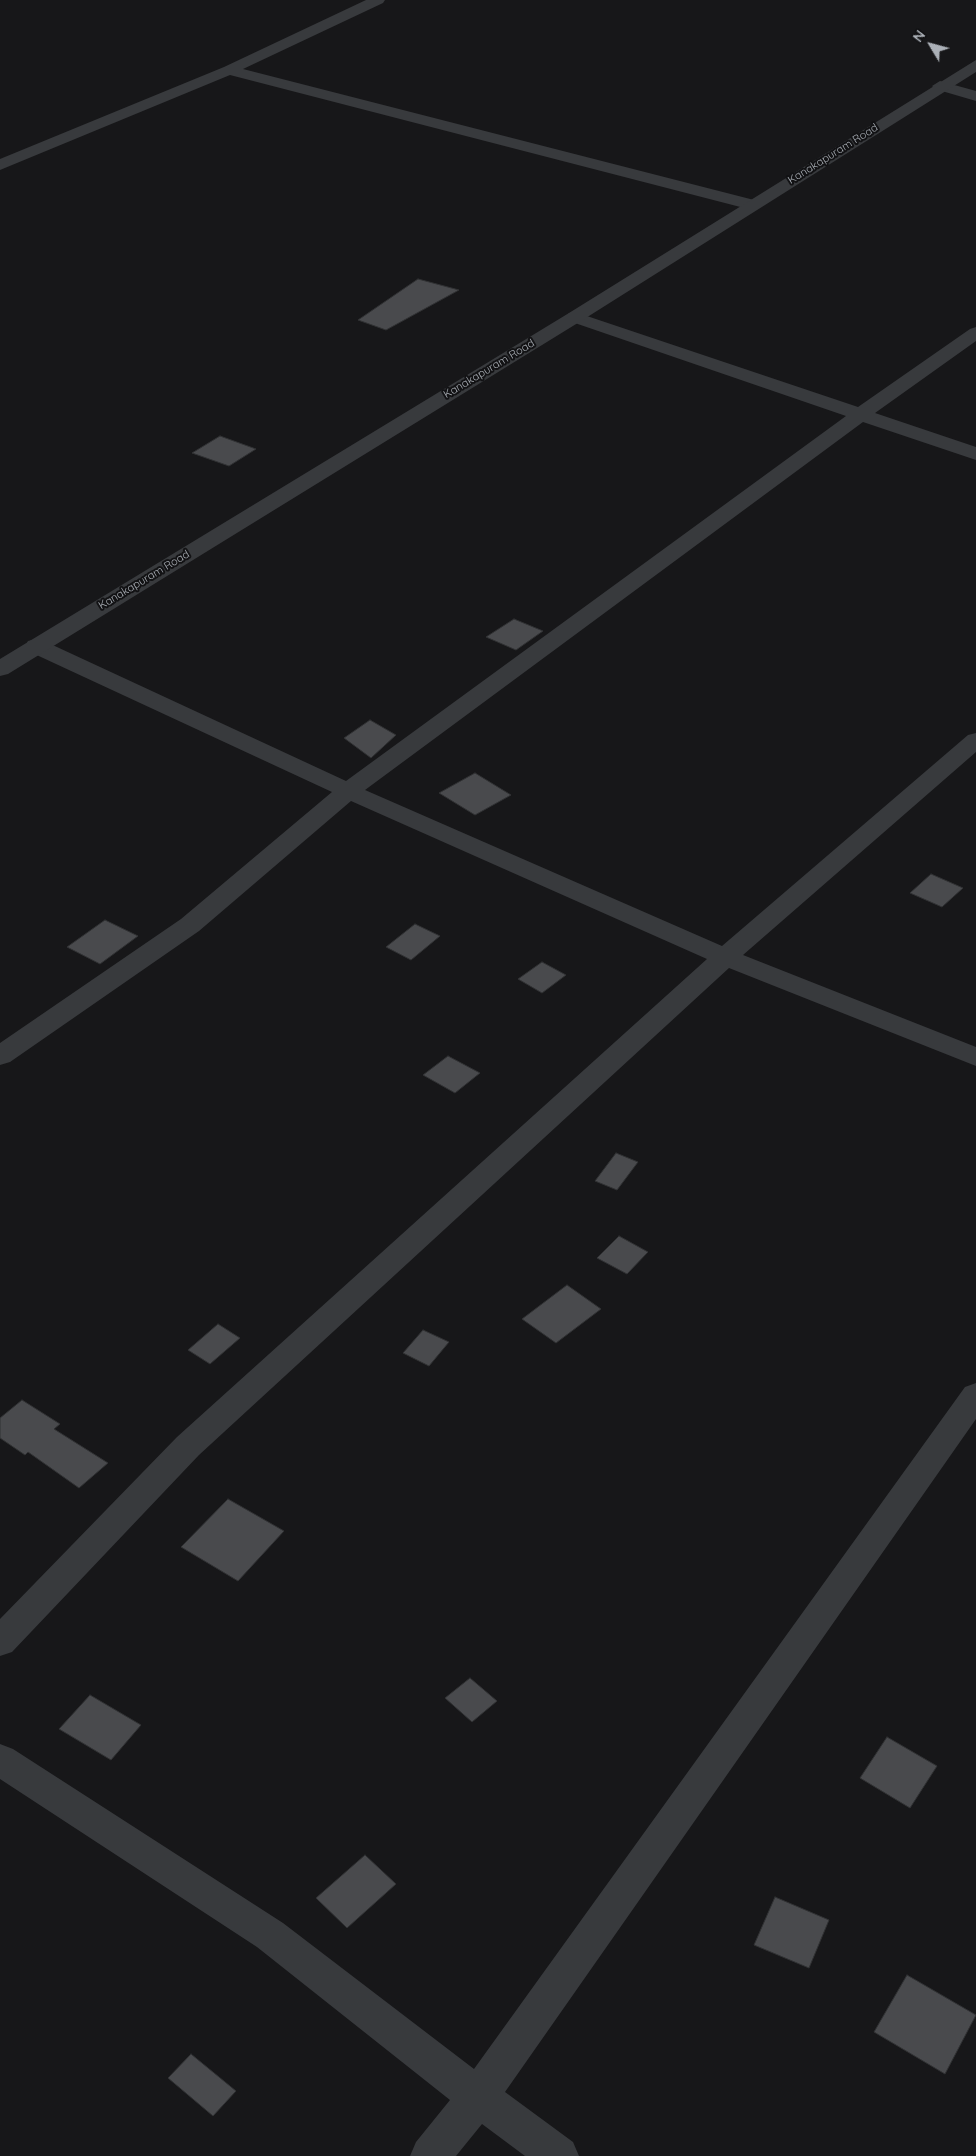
<!DOCTYPE html>
<html>
<head>
<meta charset="utf-8">
<style>
	body { margin:0 }
	#map { position:relative; width:976px; height:2156px; overflow:hidden; background:#171719; font-family:Quicksand,sans-serif }
	canvas { display:block }
	.north { position:absolute; left:906px; top:20px; width:50px; height:50px; -webkit-text-stroke:4px #121214; paint-order:stroke; rotate:307deg; font-size:14px; font-weight:700; line-height:20px; text-align:center; color:#abb0b7 }
	.north::after { content:''; display:block; margin:auto; width:18px; height:22px; background:#abb0b7; clip-path:polygon(50% 0,100% 100%,50% 72%,0 100%) }
</style>
</head>
<body>
<div id="map">
<canvas width="976" height="2156"></canvas>
<div class="north">N</div>
</div>
<script>
const ctx = document.querySelector('canvas').getContext('2d');
ctx.lineJoin = 'round';
function fillPath(path, color) {
  ctx.fillStyle = color;
  ctx.fill(path, 'evenodd');
}
function shape(rows) {
  const path = new Path2D();
  for (const r of rows) {
    path.moveTo(r[0], r[1]);
    for (let i = 2; i < r.length; i += 2) path.lineTo(r[i], r[i + 1]);
  }
  return path;
}
function strokePath(path, color, width, dash) {
  ctx.strokeStyle = color;
  ctx.lineWidth = width;
  ctx.lineCap = dash ? 'butt' : 'round';
  ctx.setLineDash(dash || []);
  ctx.stroke(path);
}
function label(font, color, halo, rows, align = 'center') {
  ctx.font = font + ' Quicksand,sans-serif';
  ctx.lineWidth = 4;
  ctx.setLineDash([]);
  ctx.textBaseline = 'middle';
  ctx.strokeStyle = halo;
  ctx.fillStyle = color;
  for (const [text, x, y, turn = 0] of rows) {
    ctx.save();
    ctx.translate(x, y);
    ctx.rotate((+turn || 0) * Math.PI / 180);
    ctx.textAlign = isNaN(turn) ? turn : align;
    if (halo) ctx.strokeText(text, 0, 0);
    ctx.fillText(text, 0, 0);
    ctx.restore();
  }
}
const building = shape([
	[418,279,459,290,386,330,358,320,418,279],
	[220,436,256,449,229,466,192,453,220,436],
	[514,619,543,631,516,650,486,637,514,619],
	[370,720,396,735,371,758,344,738,370,720],
	[475,773,511,795,475,815,439,793,475,773],
	[931,874,963,888,942,907,910,893,931,874],
	[105,920,138,936,100,964,67,947,105,920],
	[415,924,440,936,411,960,386,947,415,924],
	[542,962,566,975,542,993,518,979,542,962],
	[448,1056,480,1073,455,1093,423,1075,448,1056],
	[616,1153,638,1162,617,1190,595,1181,616,1153],
	[619,1236,648,1252,627,1274,597,1258,619,1236],
	[567,1285,601,1309,556,1343,522,1319,567,1285],
	[218,1324,240,1338,210,1364,188,1350,218,1324],
	[423,1330,449,1342,429,1366,403,1353,423,1330],
	[22,1400,60,1424,54,1429,108,1463,79,1488,28,1452,25,1455,0,1438,0,1418,22,1400],
	[228,1499,284,1531,238,1581,181,1547,228,1499],
	[470,1678,497,1701,472,1722,445,1698,470,1678],
	[90,1695,141,1725,111,1760,59,1729,90,1695],
	[887,1737,937,1766,910,1808,860,1778,887,1737],
	[365,1855,396,1884,347,1928,316,1898,365,1855],
	[775,1897,829,1920,809,1968,754,1945,775,1897],
	[907,1975,976,2015,945,2074,874,2032,907,1975],
	[191,2054,236,2091,213,2116,168,2078,191,2054]
]);
fillPath(building, '#494a4d');
strokePath(building, '#313234', 1);
fillPath(shape([
	[366,0,385,0,383,3,243,69,758,201,760,205,758,209,752,210,230,75,0,170,0,159,224,67,366,0],
	[940,81,976,91,976,101,935,89,932,86,940,81],
	[575,312,858,407,970,329,976,327,976,341,875,413,976,447,976,460,863,422,365,790,722,946,968,735,976,733,976,752,743,955,976,1047,976,1066,729,968,199,1455,12,1652,0,1656,0,1619,177,1437,707,959,351,801,199,931,10,1062,0,1065,0,1043,181,919,332,792,28,651,25,646,28,641,36,639,44,641,346,781,846,416,569,321,566,317,569,313,575,312],
	[976,1383,976,1419,505,2092,573,2142,579,2156,525,2156,482,2124,456,2156,410,2156,416,2142,450,2100,257,1947,0,1779,0,1744,13,1749,283,1923,474,2069,965,1387,976,1383]
]), '#383a3d');
fillPath(shape([
	[976,60,976,72,581,321,8,674,0,676,0,659,569,313,976,60]
]), '#383a3d');
label('11px', '#abb0b7', '#121214', [
	["Kanakapuram Road",833,154,-32],
	["Kanakapuram Road",489,369,-31],
	["Kanakapuram Road",144,580,-31]
]);
</script>
</body>
</html>
